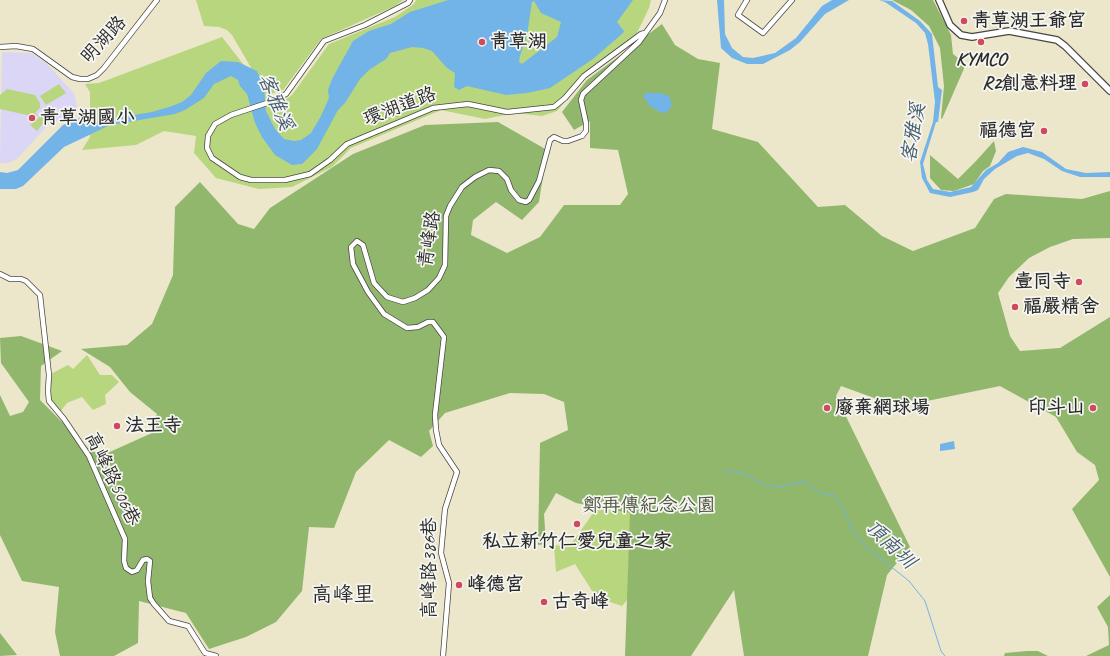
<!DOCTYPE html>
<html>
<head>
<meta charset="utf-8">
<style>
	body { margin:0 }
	canvas { display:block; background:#ece6cb }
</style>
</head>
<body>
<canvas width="1110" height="656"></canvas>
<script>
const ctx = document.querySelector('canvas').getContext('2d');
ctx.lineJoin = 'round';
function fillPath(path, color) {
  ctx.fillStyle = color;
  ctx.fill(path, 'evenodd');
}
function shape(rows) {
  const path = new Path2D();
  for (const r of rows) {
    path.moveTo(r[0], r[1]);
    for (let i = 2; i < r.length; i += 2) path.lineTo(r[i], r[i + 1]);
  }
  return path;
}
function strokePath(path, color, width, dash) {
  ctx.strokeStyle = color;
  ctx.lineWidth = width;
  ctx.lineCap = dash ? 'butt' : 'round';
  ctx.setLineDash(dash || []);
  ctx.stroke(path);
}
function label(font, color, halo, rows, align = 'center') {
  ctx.font = font + ' Caveat,"LXGW WenKai TC",sans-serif';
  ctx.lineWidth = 3.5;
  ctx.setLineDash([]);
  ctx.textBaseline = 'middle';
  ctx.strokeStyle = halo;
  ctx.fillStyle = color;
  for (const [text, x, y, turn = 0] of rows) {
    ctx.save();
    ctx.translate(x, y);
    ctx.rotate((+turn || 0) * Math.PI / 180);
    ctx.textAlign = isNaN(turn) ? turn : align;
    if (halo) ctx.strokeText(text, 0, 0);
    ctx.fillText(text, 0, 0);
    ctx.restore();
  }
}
fillPath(shape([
	[2,52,31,53,46,63,74,93,78,111,48,125,17,159,8,163,0,163]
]), '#dcd6f6');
fillPath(shape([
	[196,0,403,0,395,6,321,39,283,90,267,95,232,35,227,30,219,27,204,26],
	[416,0,651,0,649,8,636,35,587,76,557,111,542,116,515,113,485,119,441,110,351,148,332,167,292,187,259,189,216,178,194,153,196,136,164,131,136,145,82,150,90,137,90,92,85,84,99,83,222,37,276,106,292,95,329,44,395,17,414,4],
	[59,84,66,93,46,105,40,96],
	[7,89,35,95,40,103,40,108,35,113,37,114,36,117,0,109,0,95],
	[41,116,45,121,37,131,30,125],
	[87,355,100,375,112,375,119,382,105,395,106,404,93,410,82,397,67,403,60,412,49,401,49,375,68,365,73,369],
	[632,449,690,526,622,606,596,597,575,564,556,572,554,545,569,547,589,519]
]), '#b7d67e');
fillPath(shape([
	[892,0,933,0,951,35,953,54,966,64,942,119,941,118,944,86,940,48,929,26,911,10],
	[662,24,675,45,698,59,720,63,712,129,758,142,818,207,845,205,882,236,913,251,975,228,994,199,1006,194,1082,199,1110,191,1110,238,1073,239,1050,247,1029,258,1009,277,998,293,1010,336,1020,351,1060,348,1110,317,1110,577,1072,509,1099,480,1095,465,1077,452,1056,417,1000,386,927,401,877,399,841,386,836,396,910,547,887,575,868,656,744,656,734,590,691,656,625,656,630,513,576,503,556,493,544,514,546,544,538,545,540,443,568,430,564,402,544,394,510,393,445,413,429,431,433,446,421,457,389,440,356,472,334,528,309,527,302,591,276,622,246,637,209,649,186,613,139,601,138,643,114,656,60,656,55,632,59,587,22,581,0,535,0,395,10,416,23,412,29,402,1,363,0,338,21,336,62,351,41,366,40,400,90,450,103,455,152,433,157,414,130,392,110,367,81,349,127,345,152,324,173,275,175,207,200,182,238,224,254,229,270,208,353,154,425,125,498,122,547,150,539,202,522,220,496,202,473,220,471,235,507,253,540,237,564,205,620,205,628,194,618,150,590,148,590,121,574,130,562,112,587,80],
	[994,141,996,151,990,166,983,171,974,184,954,191,941,190,930,178,930,155,958,179,976,161],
	[1110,595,1110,656,1086,656,1109,645,1108,627,1097,607],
	[0,633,17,655,0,656],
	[1027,651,1038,651,1048,656,1004,656,1005,653]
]), '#91b76d');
fillPath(shape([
	[448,0,633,0,617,22,624,31,623,33,593,59,550,88,527,93,506,95,467,86,459,90,454,87,455,73,447,68,432,51,423,48,412,47,390,53,386,59,369,70,360,79,345,103,338,110,317,149,302,164,292,165,275,155,262,137,255,123,247,94,240,86,238,80,231,76,214,84,204,98,185,110,175,114,110,125,64,147,23,186,16,189,0,189,0,172,7,173,18,170,63,125,86,115,92,122,152,112,172,106,182,102,191,95,206,73,221,61,238,62,257,71,264,88,266,111,275,129,284,139,294,141,301,140,311,133,321,116,329,98,328,90,332,79,353,41,369,31,391,24,410,12],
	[534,1,541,13,561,22,557,37,522,64,519,62,520,56,527,35,532,2],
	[717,0,724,0,725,34,732,48,743,57,753,58,775,53,796,38,822,6,832,0,849,0,825,14,800,42,790,50,763,64,747,64,732,58,721,48],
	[879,0,892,1,920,21,932,34,938,87,942,90,938,122,936,122,923,164,927,180,933,189,950,192,971,187,986,170,998,163,1008,152,1023,147,1042,152,1066,169,1086,173,1110,172,1110,177,1080,177,1062,171,1044,159,1028,153,1017,156,995,169,984,179,978,190,973,192,950,197,930,193,922,178,920,162,933,122,935,102,928,44,925,33,916,23,885,2],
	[648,93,660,93,669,96,672,105,668,111,665,113,660,112,650,106,644,97,644,94],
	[954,441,955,449,940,451,940,444]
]), '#73b4e8');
strokePath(shape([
	[725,471,744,473,764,485,781,487,804,481,820,493,834,495,843,507,852,530,865,546,909,581,925,601,941,651,945,656]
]), '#73b4e8', 1);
const minor = shape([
	[410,0,408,3,365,25,324,41,286,94,267,103,231,115,215,124,208,136,207,148,212,158,240,177,251,180,285,180,310,174,330,160,347,144,433,108,468,104,507,112,554,107,565,98,584,76,641,34,645,33],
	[747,0,738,15,763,33,792,0],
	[0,47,16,46,33,49,72,77,80,79,88,79,97,75,104,68,157,0],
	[0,274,10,279,21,279,26,281,40,295,49,375,48,391,49,401,64,419,89,456,125,539,124,561,126,568,132,572,137,570,143,560,147,559,150,561,148,581,150,598,154,604,169,621,188,626,205,653,216,656],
	[443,656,449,583,441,553,445,509,457,472,439,445,436,430,435,415,444,337,433,322,428,322,418,327,407,328,384,314,368,292,353,264,351,247,357,241,363,245,374,283,387,297,403,302,415,298,428,290,439,278,445,265,446,216,450,206,462,187,475,177,489,170,499,171,507,179,511,190,519,200,526,202,529,200,539,181,550,140,554,137,563,141,568,141,582,136,586,131,586,123,581,100,583,94,639,42,660,13,665,0]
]);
const major = shape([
	[939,0,950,25,961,35,972,37,1009,31,1057,40,1065,46,1110,91]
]);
strokePath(minor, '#484743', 6);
strokePath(major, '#484743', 8);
strokePath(minor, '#fff', 4.5);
strokePath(major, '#fff', 5.5);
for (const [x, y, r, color] of [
	[964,21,4,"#d1495b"],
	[482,42,4,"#d1495b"],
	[981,42,4,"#d1495b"],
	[1085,84,4,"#d1495b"],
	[32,118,4,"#d1495b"],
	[1044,131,4,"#d1495b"],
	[1079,282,4,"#d1495b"],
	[1015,307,4,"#d1495b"],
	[827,408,4,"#d1495b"],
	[1093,408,4,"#d1495b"],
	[117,426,4,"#d1495b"],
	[577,524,4,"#d1495b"],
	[459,585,4,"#d1495b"],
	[544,602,4,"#d1495b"]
]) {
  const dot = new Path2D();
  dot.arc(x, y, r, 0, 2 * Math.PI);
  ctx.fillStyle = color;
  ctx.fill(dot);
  strokePath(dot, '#f6f6f2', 1.5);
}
label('bold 19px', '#2b2b2b', '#f6f6f2', [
	["青草湖王爺宮",972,21],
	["青草湖",490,42],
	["KYMCO",981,60,"center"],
	["R2創意料理",1077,84,"right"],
	["青草湖國小",40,118],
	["福德宮",1036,131,"right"],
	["壹同寺",1071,282,"right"],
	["福嚴精舍",1023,307],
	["廢棄網球場",835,408],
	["印斗山",1085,408,"right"],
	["法王寺",125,426],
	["私立新竹仁愛兒童之家",577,542,"center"],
	["峰德宮",467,585],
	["古奇峰",552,602]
], 'left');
label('19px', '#2b2b2b', '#f6f6f2', [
	["明湖路",104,40,-47],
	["環湖道路",400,107,-21],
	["青峰路",430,239,-81],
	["高峰路506巷",112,479,64],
	["高峰路386巷",430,568,-90]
]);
label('19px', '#4e5640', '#f6f6f2', [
	["鄭再傳紀念公園",649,506]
]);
label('italic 20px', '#445b6d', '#f6f6f2', [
	["客雅溪",275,102,67],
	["客雅溪",914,133,-80],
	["頂南圳",890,545,43]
]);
label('21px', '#2b2b2b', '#f6f6f2', [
	["高峰里",343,595]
]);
</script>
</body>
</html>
